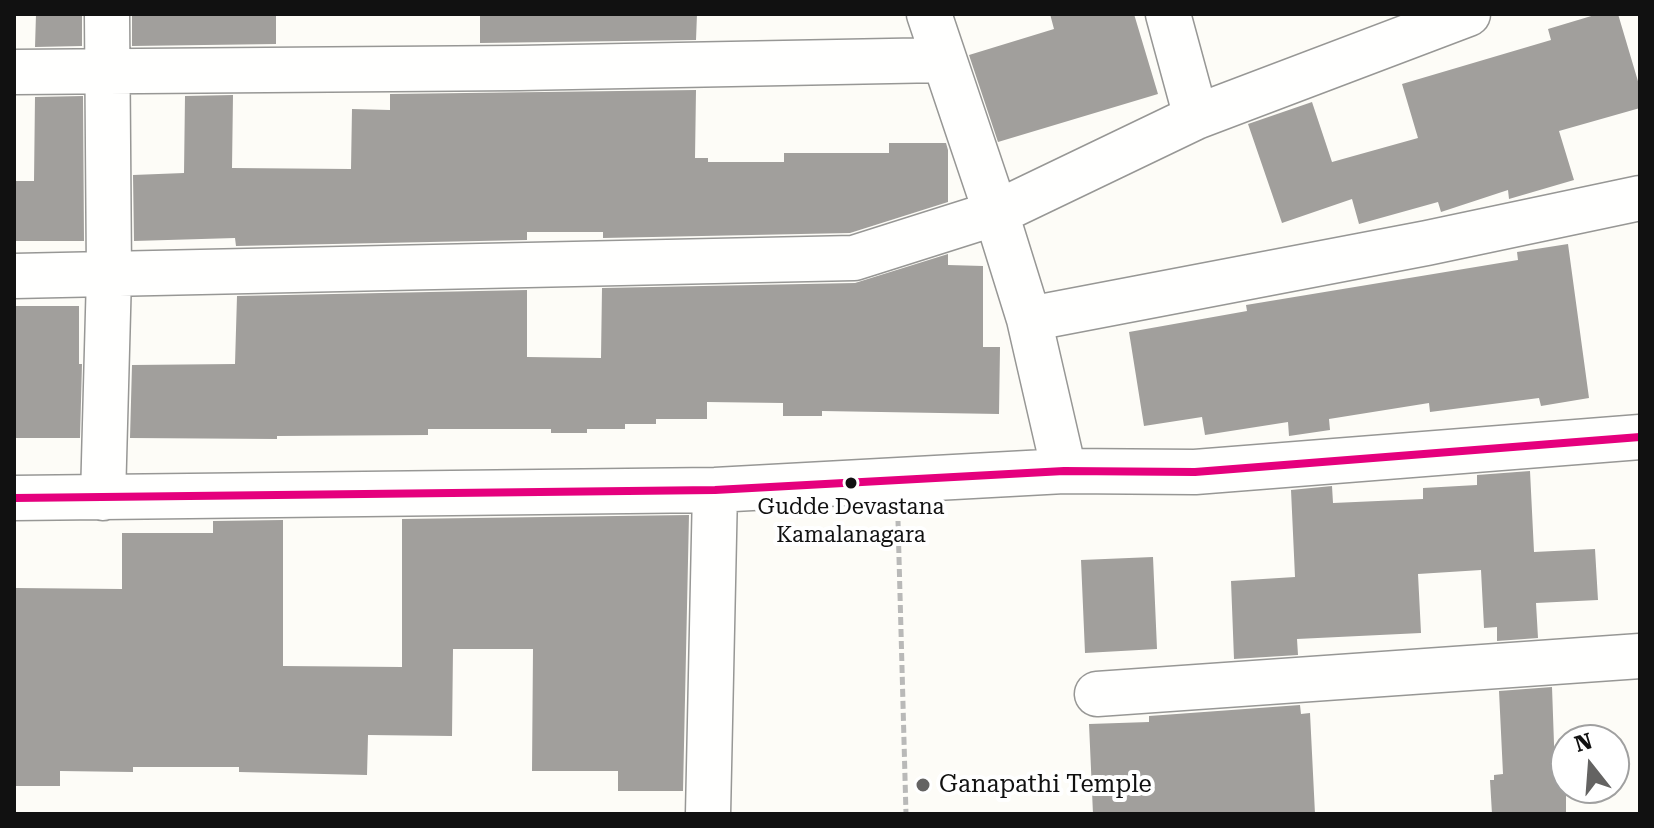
<!DOCTYPE html>
<html>
<head>
<meta charset="utf-8">
<style>
	body { margin:0 }
	#map { position:relative; width:1654px; height:828px; overflow:hidden; background:#fdfcf7; font-family:"Roboto Serif",serif }
	canvas { display:block }
	.frame { position:absolute; inset:0; border:16px solid #111; pointer-events:none }
	.north { position:absolute; left:1550px; top:724px; width:80px; height:80px; box-sizing:border-box; background:#fff; border:2px solid #a0a0a0; border-radius:50%; rotate:343deg; font-size:22px; font-weight:700; line-height:32px; text-align:center; color:#111 }
	.north::after { content:''; display:block; margin:auto; width:28px; height:36px; background:#646362; clip-path:polygon(50% 0,100% 100%,50% 72%,0 100%) }
</style>
</head>
<body>
<div id="map">
<canvas width="1654" height="828"></canvas>
<div class="frame"></div>
<div class="north">N</div>
</div>
<script>
const ctx = document.querySelector('canvas').getContext('2d');
ctx.lineJoin = 'round';
function fillPath(path, color) {
  ctx.fillStyle = color;
  ctx.fill(path, 'evenodd');
}
function shape(rows) {
  const path = new Path2D();
  for (const r of rows) {
    path.moveTo(r[0], r[1]);
    for (let i = 2; i < r.length; i += 2) path.lineTo(r[i], r[i + 1]);
  }
  return path;
}
function strokePath(path, color, width, dash) {
  ctx.strokeStyle = color;
  ctx.lineWidth = width;
  ctx.lineCap = dash ? 'butt' : 'round';
  ctx.setLineDash(dash || []);
  ctx.stroke(path);
}
function label(font, color, halo, rows, align = 'center') {
  ctx.font = font + ' "Roboto Serif",serif';
  ctx.lineWidth = 8;
  ctx.setLineDash([]);
  ctx.textBaseline = 'middle';
  ctx.strokeStyle = halo;
  ctx.fillStyle = color;
  for (const [text, x, y, turn = 0] of rows) {
    ctx.save();
    ctx.translate(x, y);
    ctx.rotate((+turn || 0) * Math.PI / 180);
    ctx.textAlign = isNaN(turn) ? turn : align;
    if (halo) ctx.strokeText(text, 0, 0);
    ctx.fillText(text, 0, 0);
    ctx.restore();
  }
}
fillPath(shape([
	[36,14,82,14,82,46,35,47],
	[132,14,276,14,276,44,132,46],
	[480,14,697,14,696,40,480,43],
	[1050,14,1134,14,1158,94,998,142,969,55,1054,29],
	[1598,14,1618,14,1640,88,1640,108,1559,131,1574,180,1509,199,1508,190,1441,212,1438,202,1359,224,1352,199,1282,223,1248,124,1312,102,1332,162,1418,138,1402,84,1551,40,1548,29],
	[696,90,695,158,708,158,708,162,784,162,784,153,889,153,889,143,946,143,948,150,948,202,850,233,603,238,603,232,527,232,527,240,236,246,235,238,134,241,133,175,184,173,185,96,233,95,232,168,351,169,352,109,390,110,390,94],
	[83,96,84,241,14,241,14,181,34,181,35,97],
	[1568,244,1589,398,1541,406,1539,398,1430,412,1429,403,1329,419,1330,430,1289,436,1288,422,1205,435,1202,417,1144,426,1129,332,1247,311,1246,305,1518,260,1517,252],
	[948,254,948,265,983,266,983,347,1000,347,999,414,822,411,822,416,783,416,783,403,707,402,707,419,656,419,656,424,625,424,625,429,587,429,587,433,551,433,551,429,428,429,428,435,277,436,277,439,130,438,132,365,235,364,237,296,527,290,527,357,601,358,602,288,855,283],
	[14,306,79,306,79,364,82,364,80,438,14,438],
	[1530,471,1534,552,1595,549,1598,600,1536,603,1538,638,1497,641,1497,627,1484,628,1481,570,1418,574,1421,633,1297,639,1298,655,1234,659,1231,581,1295,577,1291,490,1332,486,1333,503,1423,499,1423,488,1477,485,1477,475],
	[689,515,683,791,618,791,618,771,532,771,533,649,453,649,452,736,368,735,367,775,239,772,239,767,133,767,133,772,60,771,60,786,14,786,16,588,122,589,122,533,213,533,213,521,283,520,283,666,402,667,402,519],
	[1153,557,1157,649,1085,653,1081,560],
	[1552,687,1555,772,1566,771,1566,814,1492,814,1490,780,1494,780,1494,775,1503,774,1499,691],
	[1300,705,1301,714,1310,713,1315,814,1093,814,1089,724,1149,722,1149,716]
]), '#a19f9c');
const minor = shape([
	[929,14,996,213,1029,319,1064,471],
	[1168,14,1196,117],
	[14,72,519,68,943,60],
	[14,276,854,258,996,213,1196,117,1468,14],
	[1029,319,1427,243,1640,198],
	[14,498,715,490,1064,471,1195,472,1640,437],
	[103,498,109,275,107,14],
	[1097,694,1640,656],
	[708,814,715,490]
]);
strokePath(minor, '#979795', 47);
strokePath(shape([
	[898,521,906,814]
]), '#b9b9b8', 5, [8, 4]);
strokePath(minor, '#fffffe', 44);
strokePath(shape([
	[14,498,715,490,1064,471,1195,472,1640,437]
]), '#e5007d', 8);
for (const [x, y, r, color] of [
	[851,483,7,"#111"],
	[923,785,8,"#646362"]
]) {
  const dot = new Path2D();
  dot.arc(x, y, r, 0, 2 * Math.PI);
  ctx.fillStyle = color;
  ctx.fill(dot);
  strokePath(dot, '#fff', 3);
}
label('22px', '#111', '#fff', [
	["Gudde Devastana",851,508],
	["Kamalanagara",851,536]
]);
label('24px', '#111', '#fff', [
	["Ganapathi Temple",939,785]
], 'left');
</script>
</body>
</html>
